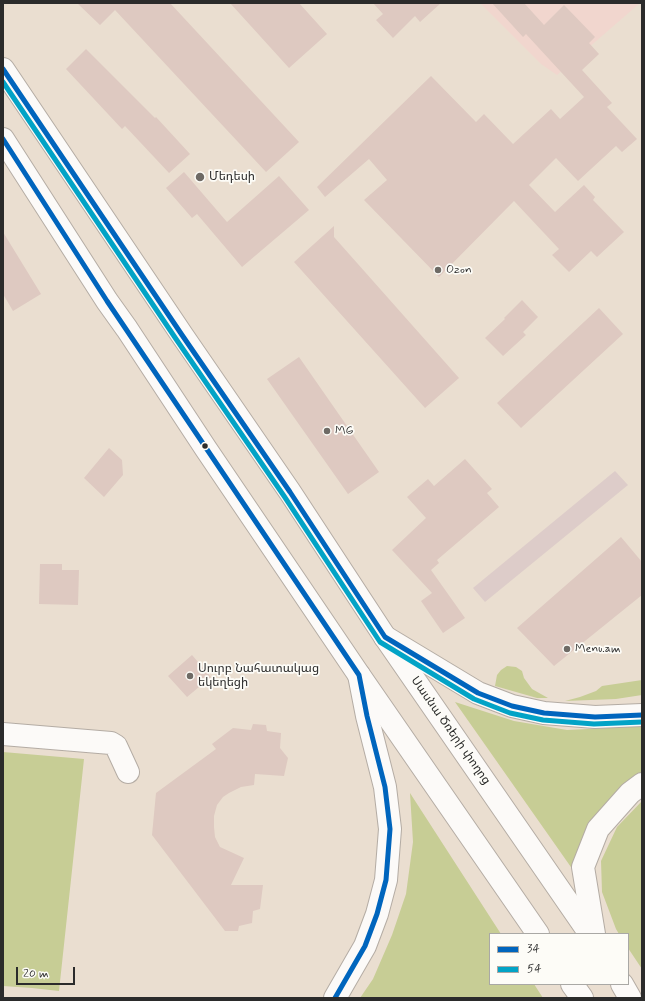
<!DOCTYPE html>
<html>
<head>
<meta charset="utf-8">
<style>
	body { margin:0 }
	#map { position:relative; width:645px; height:1001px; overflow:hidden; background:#eaded0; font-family:Mynerve,sans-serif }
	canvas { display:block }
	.frame { position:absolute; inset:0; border:4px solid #2b2b2b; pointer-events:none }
	.legend { position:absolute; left:489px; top:933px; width:140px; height:52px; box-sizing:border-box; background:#fdfcf7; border:1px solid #a9a8a5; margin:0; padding:5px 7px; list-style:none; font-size:12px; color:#2b2b2b }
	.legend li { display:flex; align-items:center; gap:8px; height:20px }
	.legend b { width:20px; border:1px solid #a9a8a5 }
	.scale { position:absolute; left:16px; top:967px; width:59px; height:18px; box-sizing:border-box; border:2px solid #2b2b2b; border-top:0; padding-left:5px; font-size:12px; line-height:14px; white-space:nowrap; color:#2b2b2b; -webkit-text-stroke:3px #fdfcf7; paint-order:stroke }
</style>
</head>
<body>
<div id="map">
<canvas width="645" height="1001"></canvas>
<div class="frame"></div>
<ul class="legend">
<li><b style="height:5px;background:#0065bd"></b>34</li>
<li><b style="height:5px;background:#02a3c6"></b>54</li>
</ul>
<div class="scale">20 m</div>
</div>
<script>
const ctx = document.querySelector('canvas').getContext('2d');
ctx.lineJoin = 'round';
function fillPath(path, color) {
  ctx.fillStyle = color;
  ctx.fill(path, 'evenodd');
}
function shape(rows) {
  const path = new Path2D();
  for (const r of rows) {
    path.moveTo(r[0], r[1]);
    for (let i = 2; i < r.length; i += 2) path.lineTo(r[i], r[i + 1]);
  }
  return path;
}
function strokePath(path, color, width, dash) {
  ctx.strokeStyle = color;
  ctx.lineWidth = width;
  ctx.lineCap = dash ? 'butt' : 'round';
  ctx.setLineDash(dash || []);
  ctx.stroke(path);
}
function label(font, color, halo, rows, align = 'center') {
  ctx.font = font + ' Mynerve,"Noto Sans Armenian",sans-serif';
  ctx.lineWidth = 3.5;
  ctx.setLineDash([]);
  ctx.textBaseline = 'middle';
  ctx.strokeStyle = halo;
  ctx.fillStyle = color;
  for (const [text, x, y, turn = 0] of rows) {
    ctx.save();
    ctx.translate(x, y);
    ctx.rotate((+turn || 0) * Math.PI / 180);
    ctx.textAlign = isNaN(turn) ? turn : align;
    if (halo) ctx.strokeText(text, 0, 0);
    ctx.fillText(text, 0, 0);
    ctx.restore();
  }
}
fillPath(shape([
	[480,3,640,3,557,75,541,64]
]), '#f1d6ce');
fillPath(shape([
	[615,471,628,485,485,602,473,588]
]), '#ddccc9');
fillPath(shape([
	[507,666,516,667,522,671,524,678,532,689,548,698,537,698,495,686,497,675,501,670],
	[642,680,642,695,616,699,565,701,580,697,596,691,602,686],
	[455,702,514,721,567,730,629,727,642,726,642,773,573,870],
	[3,752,84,759,59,991,32,988,3,986],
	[410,793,501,934,490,934,490,984,534,984,543,998,360,998,373,979,392,935,406,894,413,842],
	[642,801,642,969,628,948,628,934,619,934,616,929,602,892,601,861,617,827]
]), '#c7cd95');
fillPath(shape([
	[77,3,170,3,299,142,266,172,115,10,100,25],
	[230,3,299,3,327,34,289,68],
	[373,3,441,3,420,22,415,16,393,38,376,20,383,14],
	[492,3,524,3,544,25,564,5,595,37,589,43,599,54,582,70,612,103,607,107,637,139,622,152,616,146,578,181,556,158,529,185,555,212,584,185,595,197,593,200,624,232,597,257,591,251,569,272,552,255,559,249,514,201,439,277,364,200,387,180,369,159,325,197,317,187,431,76,476,122,484,114,513,144,551,109,560,119,584,97,526,34,523,37],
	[86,49,155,118,156,117,190,154,169,173,125,126,122,129,66,69],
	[184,172,227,222,279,176,309,210,242,267,197,214,192,218,166,188],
	[334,226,334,237,459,378,425,408,294,262],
	[3,232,41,294,13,311,3,294],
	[522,300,538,317,523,332,526,335,503,356,485,338,505,319,504,318],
	[599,308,623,334,521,428,497,403],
	[299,357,379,472,348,494,267,379],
	[109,448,122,460,123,475,104,497,84,478],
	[465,459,492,489,487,493,499,507,437,560,439,563,431,570,465,618,443,633,421,601,432,593,392,550,426,518,407,497,428,479,434,486],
	[621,537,642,562,642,595,554,666,517,628],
	[40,564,62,564,62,570,79,570,78,605,39,604],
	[192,655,211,677,187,697,168,676],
	[253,724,266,725,267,731,281,733,280,748,288,758,284,776,255,774,254,785,241,787,229,793,223,797,217,805,214,816,214,827,215,837,220,847,244,858,231,885,263,885,260,909,253,911,252,923,239,926,238,931,225,931,152,835,156,793,216,749,212,744,233,728,251,730]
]), '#dec9c1');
const street = shape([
	[3,734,111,743,116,746,128,772]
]);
const secondary = shape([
	[3,69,182,335,290,492,385,637,590,934],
	[3,139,107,301,127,329,206,449,359,675,538,934],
	[572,984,582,998],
	[622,984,630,998]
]);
const primary = shape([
	[385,637,478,693,512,706,544,713,595,717,642,715],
	[594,934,583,867,598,829,630,793,642,784],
	[335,998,365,946,377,914,386,880,390,829,385,787,367,716,359,675]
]);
strokePath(street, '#b4aca4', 24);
strokePath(secondary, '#b4aca4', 24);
strokePath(primary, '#b4aca4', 24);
strokePath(street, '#fcfaf8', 22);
strokePath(secondary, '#fcfaf8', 22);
strokePath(primary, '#fcfaf8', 22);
strokePath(shape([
	[3,69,182,335,290,492,385,637,478,693,512,706,544,713,595,717,642,715],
	[3,139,107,301,359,675,367,716,385,787,390,829,386,880,377,914,365,946,335,998]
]), '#0065bd', 5);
strokePath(shape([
	[3,82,176,339,284,496,380,642,474,699,510,713,543,720,594,724,642,722]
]), '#02a3c6', 5);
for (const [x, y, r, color] of [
	[200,177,5,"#6e6a65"],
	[438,270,4,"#6e6a65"],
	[327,431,4,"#6e6a65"],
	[205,446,3.5,"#2b2b2b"],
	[567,649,4,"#6e6a65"],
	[190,676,4,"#6e6a65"]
]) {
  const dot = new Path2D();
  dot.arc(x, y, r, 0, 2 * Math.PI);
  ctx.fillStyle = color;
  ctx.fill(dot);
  strokePath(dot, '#fdfcf7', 1.5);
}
label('12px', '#2b2b2b', '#fdfcf7', [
	["Մեդեսի",209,177],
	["Ozon",446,270],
	["MG",335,431],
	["Menu.am",575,649],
	["Սուրբ Նահատակաց",198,669],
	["եկեղեցի",198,683]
], 'left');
label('12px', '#2b2b2b', '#fdfcf7', [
	["Սասնա Ծռերի փողոց",450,731,55]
]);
</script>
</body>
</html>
